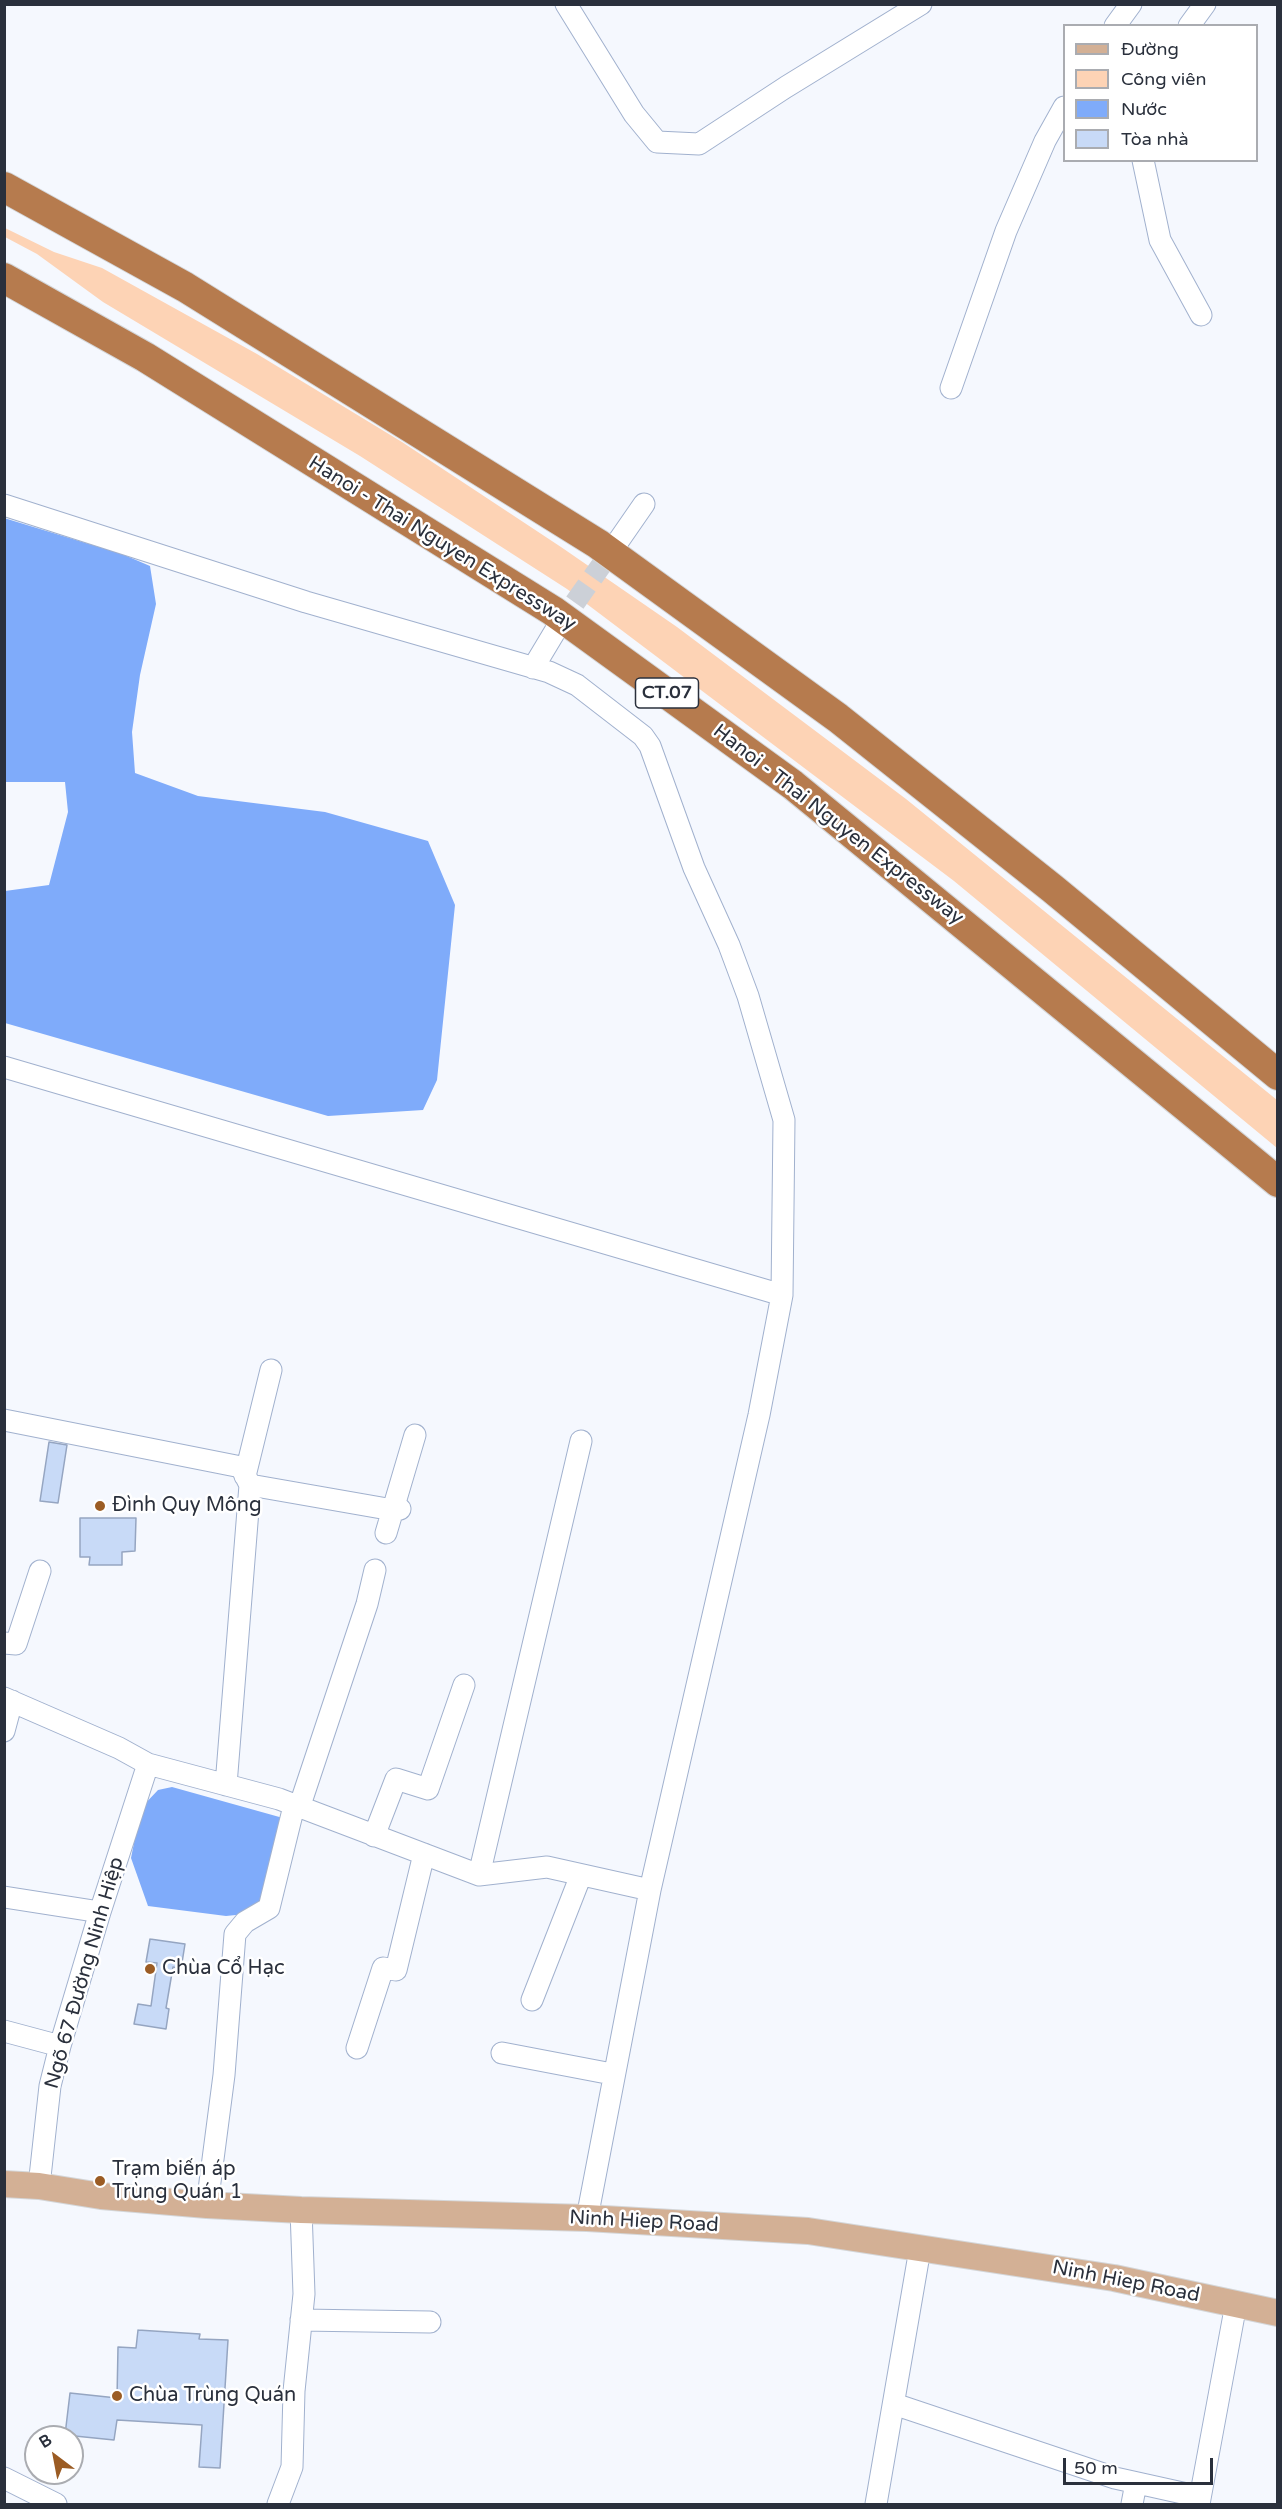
<!DOCTYPE html>
<html>
<head>
<meta charset="utf-8">
<style>
	body { margin:0 }
	#map { position:relative; width:1282px; height:2509px; overflow:hidden; background:#f5f8fe; font-family:"Varela Round",sans-serif }
	canvas { display:block }
	.frame { position:absolute; inset:0; border:6px solid #2a303c; pointer-events:none }
	.legend { position:absolute; left:1063px; top:24px; width:195px; height:138px; box-sizing:border-box; background:#fff; border:2px solid #aaacb1; margin:0; padding:8px 10px; list-style:none; font-size:18px; color:#2a303c }
	.legend li { display:flex; align-items:center; gap:12px; height:30px }
	.legend b { width:30px; border:2px solid #aaacb1 }
	.north { position:absolute; left:24px; top:2425px; width:60px; height:60px; box-sizing:border-box; background:#fff; border:2px solid #aaacb1; border-radius:50%; rotate:328deg; font-size:16px; font-weight:700; line-height:24px; text-align:center; color:#2a303c }
	.north::after { content:''; display:block; margin:auto; width:21px; height:27px; background:#9b5c24; clip-path:polygon(50% 0,100% 100%,50% 72%,0 100%) }
	.scale { position:absolute; left:1063px; top:2458px; width:150px; height:27px; box-sizing:border-box; border:3px solid #2a303c; border-top:0; padding-left:8px; font-size:18px; line-height:21px; white-space:nowrap; color:#2a303c; -webkit-text-stroke:4px #fff; paint-order:stroke }
</style>
</head>
<body>
<div id="map">
<canvas width="1282" height="2509"></canvas>
<div class="frame"></div>
<ul class="legend">
<li><b style="height:8px;background:#d3b095"></b>Đường</li>
<li><b style="height:16px;background:#fdd3b5"></b>Công viên</li>
<li><b style="height:16px;background:#7fabfa"></b>Nước</li>
<li><b style="height:16px;background:#c8daf7"></b>Tòa nhà</li>
</ul>
<div class="north">B</div>
<div class="scale">50 m</div>
</div>
<script>
const ctx = document.querySelector('canvas').getContext('2d');
ctx.lineJoin = 'round';
function fillPath(path, color) {
  ctx.fillStyle = color;
  ctx.fill(path, 'evenodd');
}
function shape(rows) {
  const path = new Path2D();
  for (const r of rows) {
    path.moveTo(r[0], r[1]);
    for (let i = 2; i < r.length; i += 2) path.lineTo(r[i], r[i + 1]);
  }
  return path;
}
function strokePath(path, color, width, dash) {
  ctx.strokeStyle = color;
  ctx.lineWidth = width;
  ctx.lineCap = dash ? 'butt' : 'round';
  ctx.setLineDash(dash || []);
  ctx.stroke(path);
}
function label(font, color, halo, rows, align = 'center') {
  ctx.font = font + ' "Varela Round",sans-serif';
  ctx.lineWidth = 5;
  ctx.setLineDash([]);
  ctx.textBaseline = 'middle';
  ctx.strokeStyle = halo;
  ctx.fillStyle = color;
  for (const [text, x, y, turn = 0] of rows) {
    ctx.save();
    ctx.translate(x, y);
    ctx.rotate((+turn || 0) * Math.PI / 180);
    ctx.textAlign = isNaN(turn) ? turn : align;
    if (halo) ctx.strokeText(text, 0, 0);
    ctx.fillText(text, 0, 0);
    ctx.restore();
  }
}
fillPath(shape([
	[5,228,54,252,102,268,257,354,402,442,561,547,677,627,906,799,1277,1100,1277,1148,954,881,567,589,360,456,103,302,37,254,5,237]
]), '#fdd3b5');
fillPath(shape([
	[4,518,122,554,150,566,156,604,140,675,132,732,135,773,198,796,325,812,428,841,455,905,437,1080,423,1110,328,1116,5,1023,5,891,49,885,68,812,65,782,5,782],
	[172,1787,283,1818,272,1893,255,1913,226,1916,148,1906,131,1858,141,1808,158,1790]
]), '#7fabfa');
const building = shape([
	[49,1442,67,1445,58,1503,40,1501,49,1442],
	[80,1518,136,1518,135,1551,122,1552,122,1565,89,1565,90,1557,80,1557,80,1518],
	[150,1939,185,1944,181,1969,173,1967,166,2008,169,2009,166,2029,134,2024,138,2004,151,2006,157,1963,146,1962,150,1939],
	[138,2330,200,2334,199,2339,228,2340,220,2468,199,2467,202,2425,117,2420,114,2440,65,2435,70,2393,117,2398,118,2347,136,2348,138,2330]
]);
fillPath(building, '#c8daf7');
strokePath(building, '#95a5c1', 1.5);
strokePath(shape([
	[557,628,617,543]
]), '#ccd0d7', 21, [21, 10]);
const minor = shape([
	[566,4,634,114,657,142,699,144,786,87,921,4],
	[1115,26,1131,4],
	[1189,26,1205,4],
	[1143,160,1160,240,1201,315],
	[951,388,1006,231,1045,141,1064,107],
	[4,505,306,602,549,672,577,685,643,736,650,746,694,868,729,945,748,996,784,1120,782,1295,759,1415,650,1890,587,2218],
	[617,543,644,504],
	[533,668,557,628],
	[4,1067,782,1295],
	[4,1420,241,1467,250,1485,226,1785],
	[245,1476,271,1370],
	[250,1485,393,1510,400,1509],
	[386,1533,415,1435],
	[4,1643,16,1644,40,1571],
	[4,1698,119,1748,148,1764,279,1799,479,1875,547,1867,650,1890],
	[4,1731,12,1701],
	[299,1808,367,1604,375,1570],
	[374,1836,396,1779,428,1789,464,1685],
	[479,1875,581,1441],
	[4,1897,100,1912],
	[532,2000,581,1875],
	[4,2031,60,2046],
	[357,2048,383,1968,396,1970,424,1854],
	[502,2053,612,2074],
	[39,2186,50,2086,60,2046,100,1912,148,1764],
	[207,2205,224,2075,235,1934,245,1922,269,1908,294,1806],
	[301,2320,430,2322],
	[894,2404,1115,2478,1187,2494,1200,2494],
	[4,2478,56,2504],
	[278,2504,292,2467,294,2391,304,2294,301,2210],
	[876,2504,920,2249],
	[1132,2504,1136,2483],
	[1199,2504,1236,2304]
]);
const major = shape([
	[4,2184,39,2186,101,2196,207,2205,301,2210,587,2218,808,2231,1114,2278,1278,2313]
]);
const highway = shape([
	[4,187,185,287,598,544,838,718,1053,889,1278,1075],
	[4,278,145,357,553,611,793,785,1278,1182]
]);
strokePath(minor, '#a1b1ce', 23);
strokePath(major, '#d4d6d8', 28);
strokePath(highway, '#d4d6d8', 32);
strokePath(minor, '#fff', 21);
strokePath(major, '#d3b095', 26);
strokePath(highway, '#b67b4e', 30);
for (const [x, y, r, color] of [
	[100,1506,6,"#9b5c24"],
	[150,1969,6,"#9b5c24"],
	[100,2181,6,"#9b5c24"],
	[117,2396,6,"#9b5c24"]
]) {
  const dot = new Path2D();
  dot.arc(x, y, r, 0, 2 * Math.PI);
  ctx.fillStyle = color;
  ctx.fill(dot);
  strokePath(dot, '#fff', 2);
}
for (const [x, y, w] of [
	[667,693,63]
]) {
  const box = new Path2D();
  box.roundRect(x - w / 2, y - 15, w, 30, 4.5);
  ctx.fillStyle = '#fff';
  ctx.fill(box);
  strokePath(box, '#2a303c', 1.5);
}
label('bold 18px', '#2a303c', null, [
	["CT.07",667,693]
]);
label('20px', '#2a303c', '#fff', [
	["Hanoi - Thai Nguyen Expressway",442,544,32],
	["Hanoi - Thai Nguyen Expressway",838,825,38],
	["Ngõ 67 Đường Ninh Hiệp",85,1973,-74],
	["Ninh Hiep Road",644,2222,3],
	["Ninh Hiep Road",1126,2282,11]
]);
label('20px', '#2a303c', '#fff', [
	["Đình Quy Mông",112,1506],
	["Chùa Cổ Hạc",162,1969],
	["Trạm biến áp",112,2170],
	["Trùng Quán 1",112,2193],
	["Chùa Trùng Quán",129,2396]
], 'left');
</script>
</body>
</html>
